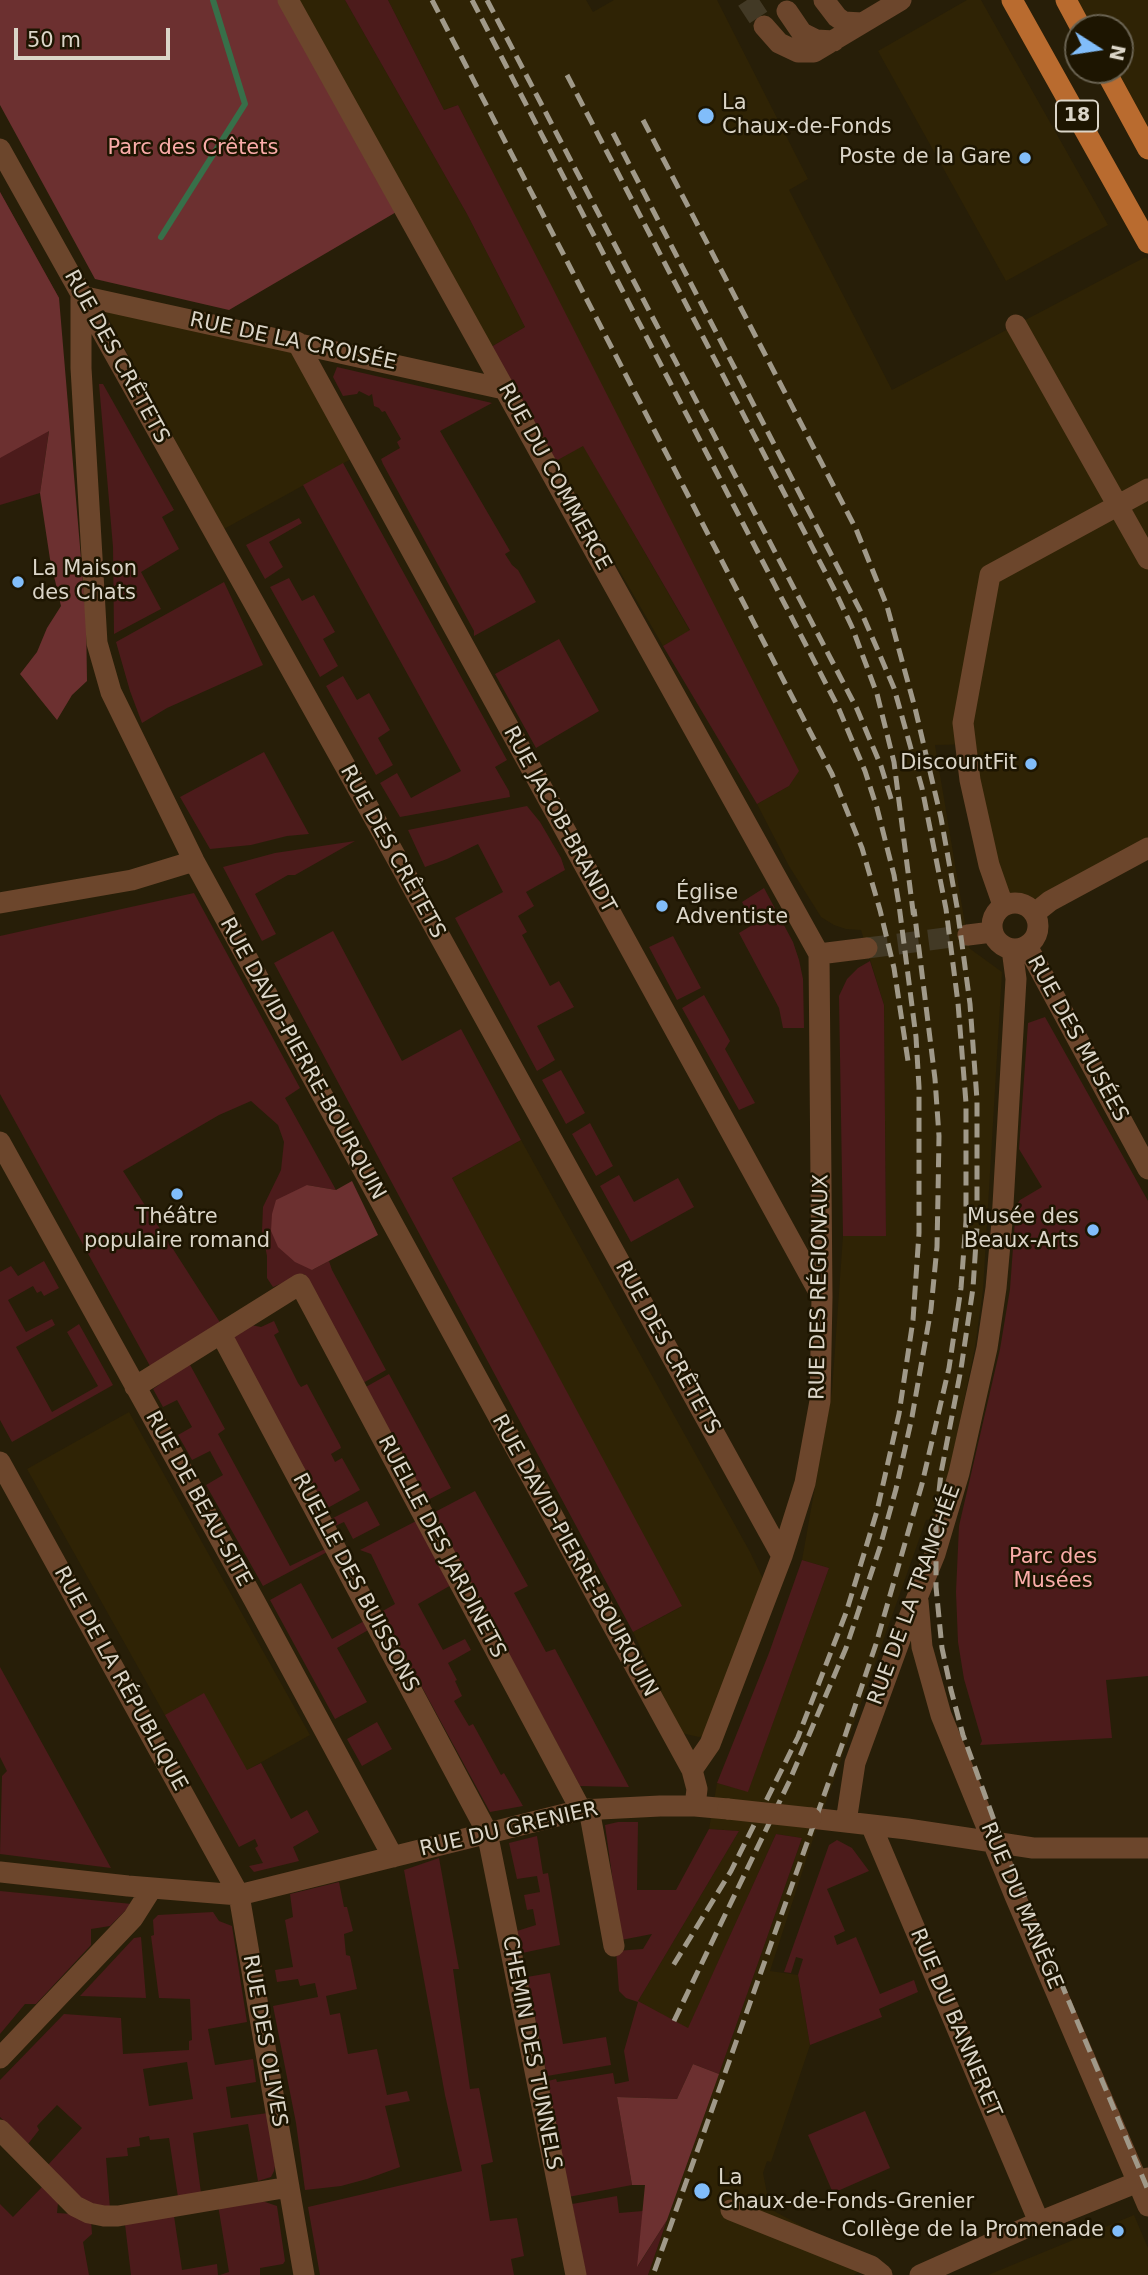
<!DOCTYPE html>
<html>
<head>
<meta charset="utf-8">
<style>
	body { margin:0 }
	#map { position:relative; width:1148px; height:2275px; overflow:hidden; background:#271e08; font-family:"DejaVu Sans",sans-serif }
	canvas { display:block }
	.north { position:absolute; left:1064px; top:14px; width:70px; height:70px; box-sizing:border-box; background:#1d1501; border:2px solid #696251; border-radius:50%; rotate:102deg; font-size:19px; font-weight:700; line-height:28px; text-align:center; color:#dbd5c8 }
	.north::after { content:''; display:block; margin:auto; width:24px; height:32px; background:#81bdfa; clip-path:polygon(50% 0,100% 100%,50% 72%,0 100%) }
	.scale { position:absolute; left:14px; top:28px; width:156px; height:32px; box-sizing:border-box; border:4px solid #dbd5c8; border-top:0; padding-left:9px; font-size:21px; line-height:24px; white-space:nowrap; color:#dbd5c8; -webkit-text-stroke:5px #1d1501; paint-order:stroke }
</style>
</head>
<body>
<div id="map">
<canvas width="1148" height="2275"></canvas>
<div class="north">N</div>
<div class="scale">50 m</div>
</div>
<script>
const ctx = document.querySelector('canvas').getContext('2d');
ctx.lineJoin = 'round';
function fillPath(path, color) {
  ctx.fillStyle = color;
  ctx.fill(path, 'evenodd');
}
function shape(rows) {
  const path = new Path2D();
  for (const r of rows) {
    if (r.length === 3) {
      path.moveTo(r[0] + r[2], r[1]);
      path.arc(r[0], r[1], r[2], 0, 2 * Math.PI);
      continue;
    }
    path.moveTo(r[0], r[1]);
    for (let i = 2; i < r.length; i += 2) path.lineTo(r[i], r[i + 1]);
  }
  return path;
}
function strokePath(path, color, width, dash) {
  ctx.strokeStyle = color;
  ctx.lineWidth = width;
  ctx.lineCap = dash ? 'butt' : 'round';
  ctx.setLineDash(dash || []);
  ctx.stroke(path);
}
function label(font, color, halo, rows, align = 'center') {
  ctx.font = font + ' "DejaVu Sans",sans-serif';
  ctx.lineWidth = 5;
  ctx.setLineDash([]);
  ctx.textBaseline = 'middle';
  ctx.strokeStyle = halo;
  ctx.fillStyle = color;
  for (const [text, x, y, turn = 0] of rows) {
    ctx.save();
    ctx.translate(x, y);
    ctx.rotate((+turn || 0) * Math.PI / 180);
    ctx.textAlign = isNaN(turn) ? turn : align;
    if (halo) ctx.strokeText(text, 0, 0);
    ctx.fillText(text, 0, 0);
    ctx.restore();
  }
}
fillPath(shape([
	[296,0,345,0,467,214,525,327,491,347],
	[388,0,586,0,593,12,614,0,717,0,808,179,789,190,892,390,1130,265,1146,257,1148,260,1148,838,1036,904,1013,911,1003,883,980,783,975,744,935,745,969,948,1002,972,983,1290,975,1347,940,1518,926,1520,813,1839,770,1971,798,1975,810,2045,771,2162,767,2161,763,2173,770,2209,871,2263,854,2275,648,2275,802,1838,776,1834,688,2029,638,2001,739,1831,709,1829,717,1783,748,1791,829,1568,802,1560,832,1391,843,1236,886,1236,884,1005,861,930,846,929,834,925,821,917,789,866,757,804,789,786,798,771,458,105,444,110],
	[967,0,981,0,1108,225,1006,281,878,51],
	[1077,0,1148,0,1148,129,1115,70,1120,70,1120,28,1092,28],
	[102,307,293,347,353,458,224,529],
	[583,445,690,631,663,646,556,461],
	[521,1140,750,1552,764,1581,706,1735,699,1737,681,1733,633,1632,681,1607,452,1178],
	[129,1412,310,1735,208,1792,27,1469],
	[1134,2215,1148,2248,1148,2275,988,2275]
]), '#2f2305');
fillPath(shape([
	[345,0,388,0,444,110,458,105,547,277,799,771,789,786,757,804,663,646,690,630,583,446,556,461,491,347,525,327,467,214],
	[0,192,59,298,49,430,40,493,0,505],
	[337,367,492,403,440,431,510,551,505,554,512,565,518,570,536,602,474,636,474,631,383,464,381,459,400,448,397,442,401,439,385,411,382,412,379,408,374,406,372,394,369,396,359,391,357,394,343,396,333,377],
	[99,384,103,384,174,510,162,517,179,549,141,572,161,609,114,634,113,547],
	[343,463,507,760,495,767,509,791,510,797,400,817,380,783,397,773,411,798,461,771,303,485],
	[299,518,302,523,269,542,283,567,265,579,246,545],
	[289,578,302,601,314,595,335,632,323,639,338,666,320,677,270,587],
	[224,582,263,665,167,708,142,723,130,691,116,642],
	[559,639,599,711,536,748,495,674],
	[343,676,357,700,369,693,390,730,378,738,393,765,376,775,326,686],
	[264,752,309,834,287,836,251,845,210,849,180,797],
	[527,806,540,822,561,858,565,870,526,892,534,906,518,916,527,932,522,935,550,986,559,981,574,1007,537,1026,555,1060,537,1071,455,918,503,892,478,844,447,859,425,867,408,830],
	[355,841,295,875,288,875,255,894,276,934,262,941,223,867,275,853],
	[764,888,793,942,799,960,803,979,804,1028,783,1028,779,1008,739,933,754,924,742,902],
	[194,893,300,1088,285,1098,336,1190,307,1185,312,1270,329,1261,332,1270,386,1370,363,1383,304,1274,273,1287,267,1278,267,1256,262,1231,263,1207,281,1170,284,1142,278,1125,251,1101,219,1115,123,1171,221,1324,150,1366,0,1094,0,936],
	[333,931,402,1061,461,1029,521,1140,452,1178,682,1606,633,1632,274,963],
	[673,936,701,988,677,1000,649,947],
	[870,961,884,1005,886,1236,843,1236,839,996,847,979,858,968],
	[704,995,730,1041,725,1049,755,1103,739,1110,682,1008],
	[1045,1017,1148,1201,1148,1676,1106,1680,1112,1738,980,1745,982,1741,964,1679,958,1642,956,1592,959,1526,1000,1349,1010,1289,1016,1206,1020,1200,1042,1187,1019,1149,1028,1023],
	[561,1070,585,1113,566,1124,542,1080],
	[590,1123,613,1166,596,1176,572,1134],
	[619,1175,634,1202,678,1178,694,1207,631,1242,600,1186],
	[44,1261,59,1288,44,1296,41,1291,37,1293,33,1286,8,1300,26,1332,52,1319,55,1325,16,1347,52,1412,98,1386,67,1332,79,1324,113,1385,12,1442,0,1420,0,1272,11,1266,18,1276],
	[274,1321,279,1332,274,1335,298,1383,301,1387,307,1384,340,1445,341,1448,331,1454,335,1462,342,1458,360,1490,324,1510,231,1335,246,1324,261,1327],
	[189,1363,225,1429,218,1434,290,1566,327,1548,329,1551,263,1586,206,1485,223,1475,210,1451,192,1460,178,1435,192,1427,177,1400,163,1407,153,1389],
	[389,1374,451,1488,426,1501,364,1388],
	[475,1491,528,1586,514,1593,546,1652,555,1649,629,1787,580,1786,433,1513],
	[367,1501,380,1525,353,1539,344,1522,333,1527,329,1520],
	[420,1519,453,1584,418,1604,443,1650,465,1639,471,1650,448,1663,457,1680,455,1681,462,1696,454,1701,469,1726,473,1724,501,1775,504,1773,523,1806,490,1812,381,1612,395,1604,371,1554,360,1550],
	[802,1560,829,1568,748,1792,717,1783,769,1653],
	[301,1583,332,1639,366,1620,370,1629,337,1648,367,1702,335,1719,270,1600],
	[0,1667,111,1868,0,1854,2,1776,7,1771,0,1757],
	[204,1693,247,1770,261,1763,291,1819,307,1810,319,1832,293,1847,299,1861,254,1872,249,1866,263,1863,255,1848,258,1846,255,1839,239,1847,165,1715],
	[377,1722,392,1749,362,1766,347,1739],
	[618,1822,638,1822,637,1890,676,1890,709,1829,739,1831,638,2001,688,2028,776,1834,802,1838,719,2074,693,2064,677,2099,617,2097,632,2185,568,2197,548,2081,556,2079,557,2082,613,2073,615,2084,629,2081,624,2051,638,2002,626,1998,619,1991,616,1951,643,1949,652,1934,621,1940,605,1825],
	[537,1836,543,1874,548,1873,560,1945,522,1953,517,1931,536,1925,533,1909,527,1910,524,1895,540,1892,537,1876,517,1879,509,1843],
	[837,1840,852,1848,869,1871,827,1889,845,1931,834,1936,837,1945,856,1937,880,1994,914,1980,918,1992,879,2009,882,2017,810,2045,798,1975,803,1959,796,1957,791,1973,784,1972,829,1845],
	[439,1858,459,1969,453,1969,470,2089,479,2088,493,2162,481,2165,490,2221,517,2218,524,2256,511,2259,514,2275,320,2275,308,2207,462,2171,445,2095,404,1870],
	[339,1882,344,1907,347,1907,353,1931,344,1934,346,1955,350,1956,357,1989,326,1996,330,2015,340,2013,348,2054,377,2049,387,2095,407,2091,410,2101,385,2106,400,2167,367,2179,341,2186,305,2190,296,2123,273,2006,318,1997,315,1983,300,1986,298,1979,277,1982,275,1970,293,1967,285,1920,293,1917,290,1894],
	[0,1891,132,1904,110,1926,91,1929,91,1945,36,2004,25,2004,0,2034],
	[213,1912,219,1921,232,1926,247,2022,208,2029,215,2065,253,2059,256,2082,226,2087,231,2118,268,2113,275,2166,274,2171,271,2177,258,2181,248,2124,193,2133,201,2193,178,2197,169,2138,150,2140,149,2136,139,2138,140,2146,127,2148,128,2156,106,2158,110,2209,84,2201,47,2166,82,2128,57,2105,37,2126,39,2130,28,2144,0,2117,0,2080,64,2014,121,2018,123,2054,189,2050,189,2041,192,2040,190,1999,159,1998,151,1936,154,1935,153,1920,158,1915],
	[187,2062,193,2099,149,2106,143,2069],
	[141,1937,146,1998,80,1996,134,1938],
	[550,1973,563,2044,606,2037,611,2065,547,2076,527,1977],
	[865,2111,890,2168,833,2193,808,2135],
	[43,2186,58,2203,57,2213,73,2214,91,2220,92,2234,83,2242,89,2275,0,2275,0,2204,13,2217],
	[617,2196,619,2213,643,2211,638,2266,667,2220,648,2275,586,2275,572,2204],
	[262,2201,277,2206,285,2261,283,2264,260,2268,260,2275,220,2275,229,2272,218,2205],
	[174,2216,182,2270,217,2264,218,2275,131,2275,125,2224]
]), '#4c1b1b');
fillPath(shape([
	[0,0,278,0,398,211,229,310,95,279,0,105],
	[0,192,59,298,86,618,87,681,72,695,57,720,20,674,37,652,47,628,61,606,50,559,40,493,49,431,0,458],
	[352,1181,378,1235,312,1270,295,1262,278,1247,271,1231,272,1214,276,1200,307,1185,336,1190],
	[693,2064,719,2074,667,2220,637,2267,645,2185,632,2185,617,2097,677,2099]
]), '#6c3030');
strokePath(shape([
	[161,237,245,104,213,0]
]), '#376f49', 6);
strokePath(shape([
	[747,0,764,26],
	[867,948,968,935]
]), '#423925', 21, [21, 10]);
strokePath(shape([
	[288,0,819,954,822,1297,820,1401,805,1483,782,1556,710,1744,692,1770,697,1789,695,1806],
	[824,0,837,17,844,22,862,23],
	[787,11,802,33,816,40,834,41],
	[764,26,779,43,798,52,814,52,901,0],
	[0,149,381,830,782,1556],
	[1016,325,1148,559],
	[297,342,820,1294],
	[504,389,81,296,81,368,97,643,111,692,194,861,692,1770],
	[1015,926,23],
	[0,903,132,880,194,861],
	[1003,905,989,865,970,780,963,723,990,575,1148,489],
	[1035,913,1050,901,1148,848],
	[968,935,992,932],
	[1027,946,1148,1169],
	[819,954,867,948],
	[0,1142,254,1600,393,1857],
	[221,1334,487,1832,576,2275],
	[135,1387,300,1284,581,1810],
	[0,1462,239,1895,304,2275],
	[918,1601,922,1647,941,1715,1015,1896,1148,2206],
	[589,1809,614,1946],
	[811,1818,907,1829,1033,1848,1148,1848],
	[846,1822,855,1763,901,1637,935,1554,959,1473,987,1348,996,1288,1002,1222,1016,979,1012,949],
	[871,1825,1039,2222],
	[0,1872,128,1886,239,1895,581,1810,660,1806,695,1806,728,1809],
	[0,2058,133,1918,152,1888],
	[0,2130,75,2206,89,2213,104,2216,118,2216,289,2187],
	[731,2210,871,2266,882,2275],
	[920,2275,1039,2222,1148,2178]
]), '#6c462c', 21);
strokePath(shape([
	[1012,0,1148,243],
	[1066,0,1081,28],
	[1105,70,1148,149]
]), '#b96b2f', 21);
strokePath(shape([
	[432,0,832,774,862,848,880,910,894,968,908,1061],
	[472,0,838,707,865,771,877,808,894,875,899,905,916,1037,919,1087,919,1233,913,1320,899,1414,877,1511,846,1613,798,1737,731,1871,671,1969],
	[487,0,857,709,881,766,893,805],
	[567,75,834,589,852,627,877,694,894,762,914,919],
	[643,120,856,529,887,606,915,708,941,818,957,907,970,1004,977,1100,977,1227,973,1288,961,1369,941,1473,936,1520,936,1587,942,1648,951,1690,963,1735,1002,1842,1148,2190],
	[613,133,863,616,894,688,922,788,946,909,958,1003,966,1103,966,1221,961,1288,949,1368,922,1484,876,1644,843,1742,653,2275],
	[674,2021,789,1782,846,1648,880,1547,896,1489,912,1417,931,1309,937,1247,938,1195,939,1136,935,1079,914,909]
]), '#a09989', 5, [14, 7]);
strokePath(shape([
	[728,1809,811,1818]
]), '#6c462c', 21);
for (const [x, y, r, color] of [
	[706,116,9,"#81bdfa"],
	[1025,158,7,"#81bdfa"],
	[18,582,7,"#81bdfa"],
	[1031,764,7,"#81bdfa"],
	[662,906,7,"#81bdfa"],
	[177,1194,7,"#81bdfa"],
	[1093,1230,7,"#81bdfa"],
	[702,2191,9,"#81bdfa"],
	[1118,2231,7,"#81bdfa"]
]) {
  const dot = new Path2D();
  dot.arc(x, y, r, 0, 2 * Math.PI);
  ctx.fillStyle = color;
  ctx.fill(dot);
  strokePath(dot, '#1d1501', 2.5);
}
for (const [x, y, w] of [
	[1077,116,42]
]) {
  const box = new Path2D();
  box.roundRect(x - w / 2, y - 15.5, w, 31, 5);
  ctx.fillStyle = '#1d1501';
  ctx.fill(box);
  strokePath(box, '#dbd5c8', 2);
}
label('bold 19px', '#dbd5c8', null, [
	["18",1077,116]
]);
label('21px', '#dbd5c8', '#1d1501', [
	["La",722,104],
	["Chaux-de-Fonds",722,128],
	["Poste de la Gare",1011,158,"right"],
	["La Maison",32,570],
	["des Chats",32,594],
	["DiscountFit",1017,764,"right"],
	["Église",676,894],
	["Adventiste",676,918],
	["Théâtre",177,1218,"center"],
	["populaire romand",177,1242,"center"],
	["Musée des",1079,1218,"right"],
	["Beaux-Arts",1079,1242,"right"],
	["La",718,2179],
	["Chaux-de-Fonds-Grenier",718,2203],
	["Collège de la Promenade",1104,2231,"right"]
], 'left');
label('21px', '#faaca9', '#1d1501', [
	["Parc des Crêtets",193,149],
	["Parc des",1053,1558],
	["Musées",1053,1582]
]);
label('21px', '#dbd5c8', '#1d1501', [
	["RUE DE LA CROISÉE",293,342,12],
	["RUE DES CRÊTETS",116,357,61],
	["RUE DU COMMERCE",554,477,61],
	["RUE JACOB-BRANDT",559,820,61],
	["RUE DES CRÊTETS",392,852,61],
	["RUE DES MUSÉES",1077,1039,61],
	["RUE DAVID-PIERRE-BOURQUIN",302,1059,61],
	["RUE DES RÉGIONAUX",820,1287,-89],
	["RUE DES CRÊTETS",667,1348,61],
	["RUE DE BEAU-SITE",198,1499,61],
	["RUELLE DES JARDINETS",441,1547,62],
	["RUE DAVID-PIERRE-BOURQUIN",574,1556,61],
	["RUELLE DES BUISSONS",355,1583,62],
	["RUE DE LA TRANCHÉE",915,1595,-70],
	["RUE DE LA RÉPUBLIQUE",120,1679,61],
	["RUE DU GRENIER",509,1830,-13],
	["RUE DU MANÈGE",1021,1906,67],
	["RUE DU BANNERET",955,2023,67],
	["RUE DES OLIVES",264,2041,80],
	["CHEMIN DES TUNNELS",531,2053,79]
]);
</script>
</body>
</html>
